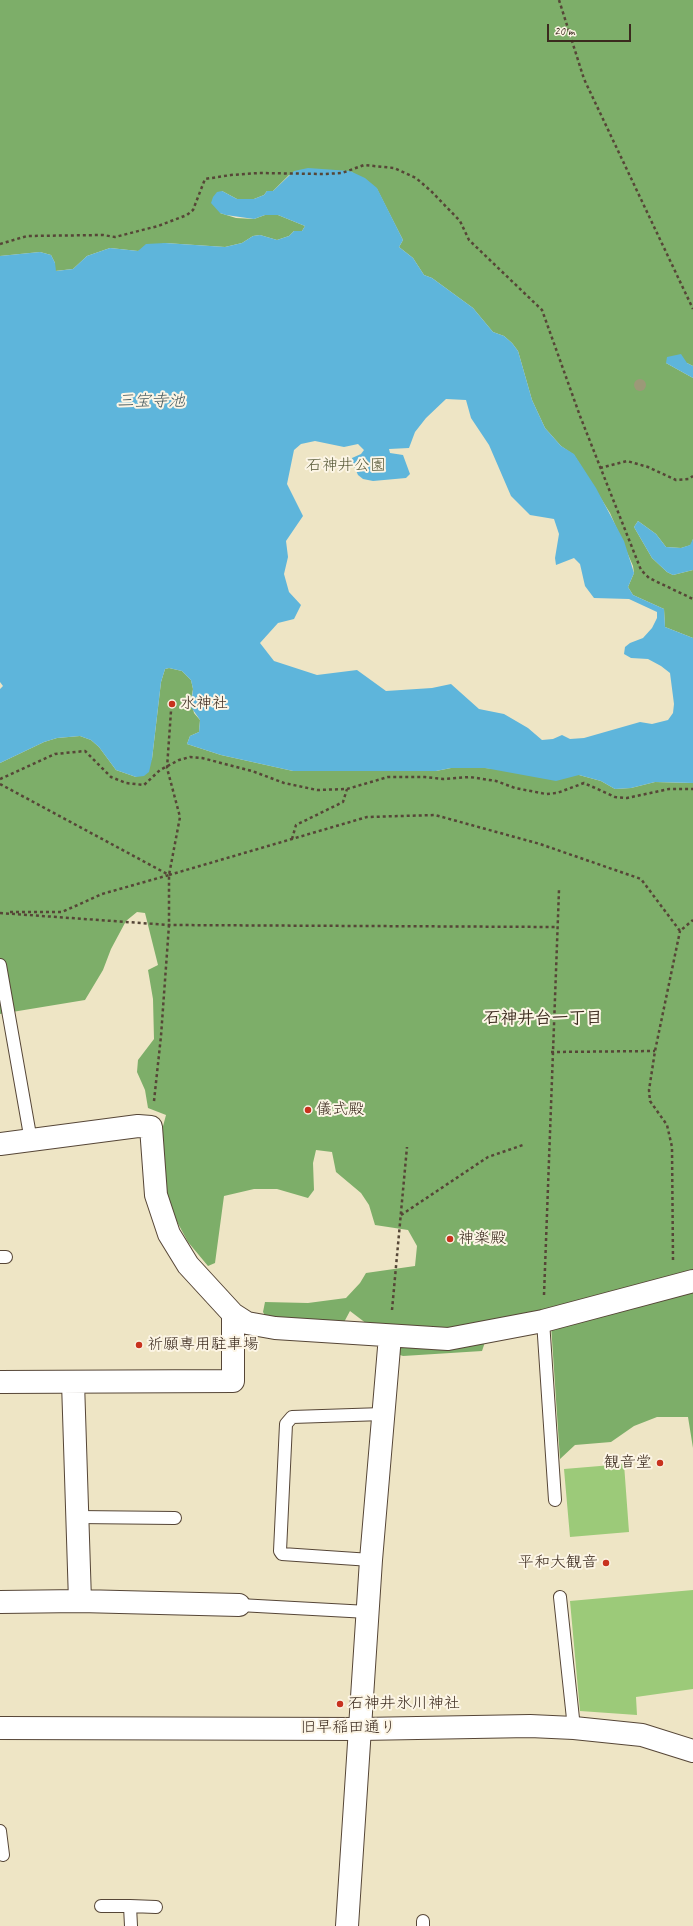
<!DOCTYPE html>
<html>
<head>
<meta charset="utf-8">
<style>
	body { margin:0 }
	#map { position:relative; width:693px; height:1926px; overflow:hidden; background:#eee5c5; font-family:Caveat,sans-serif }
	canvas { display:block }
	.scale { position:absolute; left:547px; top:24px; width:84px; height:18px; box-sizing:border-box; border:2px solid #3b2a1e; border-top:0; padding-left:5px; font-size:12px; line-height:14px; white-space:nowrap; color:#3b2a1e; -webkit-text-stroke:3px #fcf5e5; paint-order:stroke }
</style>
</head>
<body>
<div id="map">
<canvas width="693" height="1926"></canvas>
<div class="scale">20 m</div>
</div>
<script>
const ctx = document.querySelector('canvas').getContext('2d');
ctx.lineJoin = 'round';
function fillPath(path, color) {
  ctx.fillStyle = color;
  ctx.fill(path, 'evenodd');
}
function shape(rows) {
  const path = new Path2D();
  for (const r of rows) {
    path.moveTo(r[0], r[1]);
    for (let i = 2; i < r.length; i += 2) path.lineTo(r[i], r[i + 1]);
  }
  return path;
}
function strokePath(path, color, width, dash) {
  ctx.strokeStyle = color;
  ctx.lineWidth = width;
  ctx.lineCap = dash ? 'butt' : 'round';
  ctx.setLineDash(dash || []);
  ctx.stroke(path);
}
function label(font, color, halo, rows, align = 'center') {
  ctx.font = font + ' Caveat,"Klee One",sans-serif';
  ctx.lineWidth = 4;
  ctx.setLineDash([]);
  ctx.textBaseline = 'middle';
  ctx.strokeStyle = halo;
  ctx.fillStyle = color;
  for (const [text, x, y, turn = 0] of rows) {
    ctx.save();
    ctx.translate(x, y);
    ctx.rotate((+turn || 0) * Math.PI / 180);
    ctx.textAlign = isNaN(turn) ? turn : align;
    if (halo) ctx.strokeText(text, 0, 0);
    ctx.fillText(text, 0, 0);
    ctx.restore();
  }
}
fillPath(shape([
	[624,1464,629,1532,570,1537,564,1469],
	[693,1590,693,1689,636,1697,637,1715,580,1711,570,1601]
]), '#9cca79');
fillPath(shape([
	[0,0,693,0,693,366,687,363,666,363,693,378,693,539,691,545,681,548,666,547,656,534,638,521,634,527,652,558,667,572,673,575,693,570,693,638,665,627,664,609,633,595,628,587,634,573,633,566,610,513,574,455,561,446,545,428,532,400,518,351,512,343,504,336,493,332,473,308,432,278,424,275,413,258,399,247,403,240,377,189,350,171,289,175,273,191,267,191,264,195,254,199,237,199,222,191,220,213,236,218,254,219,265,215,278,215,305,226,302,231,294,231,289,236,277,240,260,235,253,236,242,243,225,247,165,243,138,251,110,248,87,256,73,269,55,271,55,263,51,255,40,252,0,256],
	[169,668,182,671,191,680,193,689,191,700,194,713,200,720,199,732,190,736,187,744,221,755,293,771,436,771,451,768,485,768,579,775,601,781,615,789,631,788,655,782,693,783,693,1448,688,1417,657,1417,634,1426,611,1442,575,1445,560,1459,551,1325,486,1339,482,1351,403,1356,382,1349,371,1327,350,1311,342,1326,269,1322,263,1312,265,1302,308,1303,346,1298,360,1283,366,1273,415,1266,417,1246,408,1230,375,1225,369,1205,361,1193,336,1172,332,1152,316,1150,313,1163,314,1190,308,1198,277,1189,254,1189,224,1196,215,1263,208,1266,188,1242,162,1194,158,1145,166,1115,148,1108,145,1090,137,1072,138,1060,154,1039,153,999,148,970,158,965,145,913,137,912,126,921,111,949,103,970,85,1000,0,1014,0,763,44,742,57,738,80,736,91,740,99,747,116,770,136,777,152,759,161,682,165,669]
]), '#7dae69');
fillPath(shape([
	[308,168,350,171,365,178,377,188,403,240,399,247,413,258,424,275,432,278,473,308,493,332,504,336,512,343,518,351,532,400,545,428,561,446,574,454,596,488,624,541,634,573,628,587,633,595,664,609,665,627,693,638,693,783,655,782,631,788,615,789,601,781,579,775,556,781,485,768,451,768,436,771,293,771,221,755,187,744,190,736,199,732,200,720,191,707,193,689,191,680,182,671,169,668,165,669,161,682,152,759,149,772,144,776,136,777,116,770,99,747,91,740,80,736,57,738,44,742,0,763,0,689,3,686,0,682,0,256,40,252,51,255,55,263,56,271,73,269,87,256,110,248,138,251,146,244,165,243,225,247,242,243,253,236,260,235,277,240,289,236,294,231,302,231,305,226,278,215,265,215,254,219,226,215,220,213,211,203,213,197,217,192,222,191,237,199,254,199,264,195,267,191,273,191,294,171],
	[446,399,466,400,471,418,489,445,511,496,530,515,554,519,559,534,555,558,556,565,574,558,580,564,585,586,594,598,629,599,657,612,657,618,652,628,643,638,630,643,625,647,624,654,631,658,648,659,661,666,670,673,674,704,673,713,668,720,652,724,640,722,584,738,570,739,562,735,553,739,542,740,528,728,504,714,479,709,451,684,432,688,386,691,357,670,317,675,274,661,260,643,278,623,294,619,301,605,289,592,284,574,288,557,286,541,303,516,287,484,294,450,301,444,315,441,344,447,358,444,364,450,361,454,352,458,353,464,358,475,363,479,373,481,406,478,410,474,403,455,390,453,389,449,409,448,415,432,426,418],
	[681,354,687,363,693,366,693,378,666,363,667,357],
	[638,521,656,534,666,547,681,548,690,545,693,539,693,570,673,575,667,572,652,558,634,527]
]), '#5eb5db');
const service = shape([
	[0,965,31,1141],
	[0,1257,6,1257],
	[543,1321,555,1500],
	[77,1517,175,1518],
	[371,1560,282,1554,280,1551,286,1424,292,1417,383,1414],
	[560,1597,574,1728],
	[239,1605,368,1612],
	[0,1831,3,1855],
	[101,1906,130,1906],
	[423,1921,423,1926],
	[131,1926,130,1906,156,1907]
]);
const minor = shape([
	[0,1144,138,1126,151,1127,156,1195,169,1234,188,1265,233,1314,247,1323,275,1328,448,1339,543,1321,693,1281],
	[0,1382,233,1381,233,1314],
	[73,1382,80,1601],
	[0,1602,80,1601,239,1605],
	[347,1926,371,1560,390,1336]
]);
const primary = shape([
	[0,1728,361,1729,530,1726,574,1728,642,1735,693,1751]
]);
strokePath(service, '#564637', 14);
strokePath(minor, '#564637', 24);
strokePath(primary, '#564637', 24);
strokePath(shape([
	[559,0,584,79,693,309],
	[0,244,27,236,103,235,115,237,158,226,187,215,193,210,205,179,231,175,259,173,325,174,342,173,364,165,394,168,416,178,431,191,460,221,469,240,542,310,580,416,641,570,649,578,693,599],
	[600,468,627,461,648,467,676,480,689,479,693,476],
	[0,779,55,754,85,751,111,777,126,783,144,785,160,770,179,760,190,757,202,758,252,771,284,783,317,790,347,789,388,777,425,777,443,779,470,777,496,781,515,788,546,794,557,793,584,783,615,797,627,798,669,789,693,789],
	[0,784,169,875,367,817,435,815,540,844,641,879,680,931,693,920],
	[292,839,296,825,343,802,347,789],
	[10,912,62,912,102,894,169,875],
	[0,913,169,925,557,927],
	[551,1052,655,1051],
	[154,1101,161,1036,169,925,169,875,180,817,167,768,171,711],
	[401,1215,488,1157,523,1145],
	[673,1260,672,1147,667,1125,650,1101,649,1090,655,1051,680,931],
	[544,1295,559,890],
	[392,1310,407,1147]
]), '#564637', 2.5, [3, 3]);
strokePath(service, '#fff', 12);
strokePath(minor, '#fff', 22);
strokePath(primary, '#fff', 22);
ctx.fillStyle = '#9c9978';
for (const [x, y] of [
	[640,385]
]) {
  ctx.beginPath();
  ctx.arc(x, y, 6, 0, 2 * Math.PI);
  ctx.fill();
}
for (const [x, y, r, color] of [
	[172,704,4,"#c8321e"],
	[308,1110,4,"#c8321e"],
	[450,1239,4,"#c8321e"],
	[139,1345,4,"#c8321e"],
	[660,1463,4,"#c8321e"],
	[606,1563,4,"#c8321e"],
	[340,1704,4,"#c8321e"]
]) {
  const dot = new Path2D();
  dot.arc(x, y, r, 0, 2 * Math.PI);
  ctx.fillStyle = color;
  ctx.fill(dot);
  strokePath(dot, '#fcf5e5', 1.5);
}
label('16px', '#585a39', '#fcf5e5', [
	["石神井公園",346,466]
]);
label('16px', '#3b2a1e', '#fcf5e5', [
	["水神社",180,704],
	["儀式殿",316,1110],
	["神楽殿",458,1239],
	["祈願専用駐車場",147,1345],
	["観音堂",652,1463,"right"],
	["平和大観音",598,1563,"right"],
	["石神井氷川神社",348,1704]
], 'left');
label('16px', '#3b2a1e', '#fcf5e5', [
	["旧早稲田通り",348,1728]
]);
label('italic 17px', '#475b60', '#fcf5e5', [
	["三宝寺池",151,402]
]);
label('bold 17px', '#3b2a1e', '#fcf5e5', [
	["石神井台一丁目",543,1019]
]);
</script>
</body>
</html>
